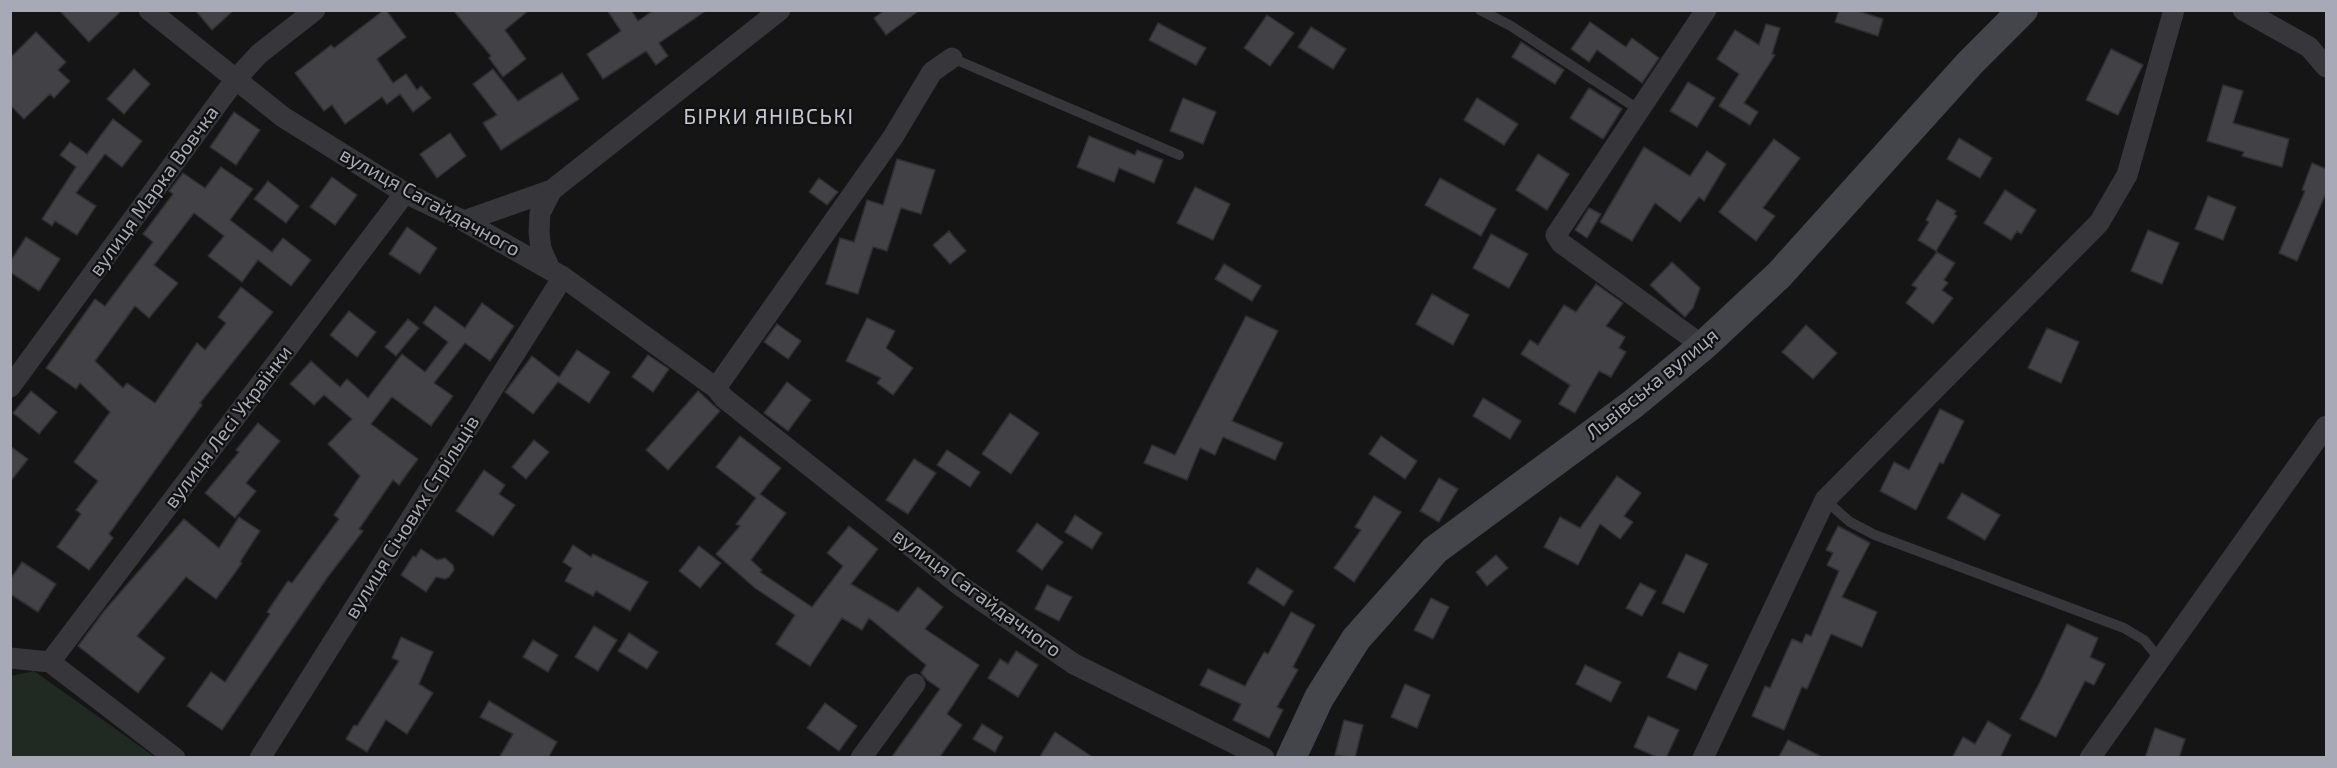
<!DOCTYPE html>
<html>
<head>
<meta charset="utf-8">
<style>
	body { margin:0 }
	#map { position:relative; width:2337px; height:768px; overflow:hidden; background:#151516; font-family:"Exo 2",sans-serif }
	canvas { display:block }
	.frame { position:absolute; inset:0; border:12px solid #a8a9b6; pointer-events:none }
</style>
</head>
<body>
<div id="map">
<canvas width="2337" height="768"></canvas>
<div class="frame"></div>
</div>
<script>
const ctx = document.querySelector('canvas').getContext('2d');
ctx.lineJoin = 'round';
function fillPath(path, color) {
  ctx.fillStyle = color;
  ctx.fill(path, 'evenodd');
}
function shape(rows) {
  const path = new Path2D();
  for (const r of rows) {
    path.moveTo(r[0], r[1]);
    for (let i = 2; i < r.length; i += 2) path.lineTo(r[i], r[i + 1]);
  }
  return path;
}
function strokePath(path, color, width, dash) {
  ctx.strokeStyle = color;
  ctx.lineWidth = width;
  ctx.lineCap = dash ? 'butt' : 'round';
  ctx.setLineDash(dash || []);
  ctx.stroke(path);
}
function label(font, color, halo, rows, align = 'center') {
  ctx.font = font + ' "Exo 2",sans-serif';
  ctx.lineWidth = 4.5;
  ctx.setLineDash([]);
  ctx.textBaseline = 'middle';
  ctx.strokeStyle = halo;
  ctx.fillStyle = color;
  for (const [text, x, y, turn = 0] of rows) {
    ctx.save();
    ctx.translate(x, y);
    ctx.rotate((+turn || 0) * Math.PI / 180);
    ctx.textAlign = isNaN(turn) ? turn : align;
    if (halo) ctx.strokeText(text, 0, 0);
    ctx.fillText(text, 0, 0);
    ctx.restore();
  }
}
fillPath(shape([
	[34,671,155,757,11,757,11,676]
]), '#212923');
const building = shape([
	[59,10,122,10,89,42,59,10],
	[195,10,234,10,212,30,195,10],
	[384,10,386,10,406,37,377,59,393,83,406,74,417,90,421,86,431,98,413,112,400,94,387,104,382,97,345,124,332,105,324,111,295,73,331,45,334,48,384,10],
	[453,10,529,10,505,30,526,59,503,77,489,58,491,56,453,10],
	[607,10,631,10,638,21,654,10,707,10,659,43,668,56,656,65,646,51,603,79,587,54,621,31,607,10],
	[885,10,920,10,886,35,874,18,885,10],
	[1839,10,1855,10,1883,19,1878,36,1835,22,1839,10],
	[1267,15,1294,33,1270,66,1244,48,1267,15],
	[1590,22,1626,47,1632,38,1659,58,1642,83,1597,50,1589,62,1571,49,1590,22],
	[1158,23,1206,48,1196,65,1149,40,1158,23],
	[1766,24,1780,28,1772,54,1775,55,1744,103,1758,112,1750,125,1719,106,1739,74,1717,59,1735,30,1759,45,1766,24],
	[1311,27,1346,49,1333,69,1298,47,1311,27],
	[36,32,66,62,58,70,70,81,54,98,50,94,24,119,10,105,10,58,36,32],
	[1521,42,1564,70,1555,84,1512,57,1521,42],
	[2111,49,2143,65,2118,115,2086,100,2111,49],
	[134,69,150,84,124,114,107,99,134,69],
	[493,69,518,101,562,73,579,99,501,150,483,123,497,115,473,84,493,69],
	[1688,82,1715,98,1697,127,1670,111,1688,82],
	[2223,85,2243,91,2233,123,2289,139,2282,167,2242,156,2244,152,2207,141,2223,85],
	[1589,88,1622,109,1603,139,1570,118,1589,88],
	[1183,98,1216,112,1203,144,1170,131,1183,98],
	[1477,98,1518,124,1504,145,1464,120,1477,98],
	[234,112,260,130,236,165,210,147,234,112],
	[113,119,142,141,122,167,105,154,76,193,96,206,77,235,55,221,52,226,42,219,76,167,60,155,70,142,87,154,113,119],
	[450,133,466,156,437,178,420,154,450,133],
	[1089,136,1135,155,1137,150,1163,160,1154,183,1119,168,1114,182,1077,167,1089,136],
	[1959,138,1992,158,1980,178,1947,159,1959,138],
	[1774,139,1800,158,1763,208,1775,216,1756,241,1719,212,1774,139],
	[1644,147,1690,176,1707,151,1726,164,1704,201,1699,197,1680,222,1655,203,1632,241,1600,222,1644,147],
	[1538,154,1569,174,1547,210,1516,190,1538,154],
	[897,159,935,170,921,214,901,208,887,251,873,247,858,294,826,284,840,238,854,242,867,200,883,205,897,159],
	[2312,163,2326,169,2326,193,2297,261,2279,253,2305,191,2302,190,2312,163],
	[221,167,253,189,230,220,272,252,283,238,311,260,291,286,258,260,242,282,208,256,224,236,194,213,154,265,178,283,149,318,135,306,95,361,123,388,127,383,155,403,197,343,205,350,226,323,218,317,241,287,273,312,200,403,202,405,109,534,113,538,89,570,57,547,81,514,76,510,98,481,74,462,110,412,80,383,76,389,46,368,95,299,105,306,153,242,143,234,173,194,169,191,183,173,205,188,221,167],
	[332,177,357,195,335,225,310,207,332,177],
	[819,178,838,192,827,205,809,192,819,178],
	[1440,178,1496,209,1481,236,1425,205,1440,178],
	[268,181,299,206,286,223,254,199,268,181],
	[1195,187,1230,204,1213,240,1177,223,1195,187],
	[2005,190,2036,210,2021,234,2017,231,2011,240,1984,223,2005,190],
	[2208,196,2236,207,2223,240,2195,229,2208,196],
	[1937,200,1956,211,1954,214,1957,216,1936,251,1918,240,1929,222,1926,220,1937,200],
	[1589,208,1601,214,1587,238,1575,230,1589,208],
	[407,227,437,248,420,274,389,254,407,227],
	[2148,230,2179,243,2162,284,2131,271,2148,230],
	[949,231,966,251,950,264,933,245,949,231],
	[1491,234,1528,254,1509,288,1473,268,1491,234],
	[26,237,60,259,39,291,10,272,10,262,26,237],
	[1937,252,1955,263,1944,280,1948,283,1942,290,1953,298,1933,324,1906,303,1917,288,1912,285,1937,252],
	[1672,262,1700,288,1693,308,1685,317,1650,285,1672,262],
	[1224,264,1261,286,1252,301,1215,279,1224,264],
	[1596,284,1623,303,1606,326,1625,337,1619,348,1626,352,1611,377,1599,371,1575,413,1559,404,1570,385,1521,354,1530,340,1538,345,1564,305,1576,312,1596,284],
	[1432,294,1469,315,1453,345,1416,324,1432,294],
	[482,303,514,326,490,361,465,343,434,383,453,396,431,426,392,397,371,424,418,459,399,485,393,480,359,529,363,531,327,578,222,730,187,706,211,672,225,682,270,614,267,612,288,581,292,583,339,519,334,515,360,476,328,444,352,419,324,395,314,405,290,384,311,361,340,387,347,379,368,398,402,354,425,372,448,342,423,323,435,306,465,328,482,303],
	[349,311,376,332,357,357,330,335,349,311],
	[1246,316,1278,331,1232,421,1283,443,1275,460,1223,437,1215,455,1200,448,1187,480,1144,463,1152,445,1175,455,1246,316],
	[867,318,895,331,886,348,913,368,893,395,877,383,881,378,846,361,867,318],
	[408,319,419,328,396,356,385,347,408,319],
	[777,324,801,341,788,359,764,342,777,324],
	[1806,325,1837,353,1813,379,1782,352,1806,325],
	[2047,328,2079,342,2061,383,2028,368,2047,328],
	[577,350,610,372,589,403,558,382,533,414,505,392,532,356,559,377,577,350],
	[648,355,669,369,653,392,632,377,648,355],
	[787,382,811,400,788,431,764,413,787,382],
	[31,391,57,412,39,434,13,413,31,391],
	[698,391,720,411,668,470,646,450,698,391],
	[1483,398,1521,421,1510,439,1473,416,1483,398],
	[1940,409,1964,421,1943,464,1940,462,1916,510,1880,491,1894,462,1909,470,1940,409],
	[1010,413,1039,433,1011,474,982,454,1010,413],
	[258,423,280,441,246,483,256,491,235,518,205,493,239,452,236,450,258,423],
	[740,436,781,468,760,494,786,513,751,560,762,570,760,572,812,607,843,566,827,553,849,526,878,549,851,584,898,612,918,587,943,607,925,629,979,665,947,714,962,725,939,758,891,758,940,689,927,680,921,673,926,665,869,618,862,630,842,618,810,666,776,644,795,615,755,588,716,554,740,526,736,524,756,498,716,467,740,436],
	[1381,436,1417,461,1405,479,1369,454,1381,436],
	[534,440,549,452,526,479,512,467,534,440],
	[10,446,28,459,10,482,10,446],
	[947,450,980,472,970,487,937,465,947,450],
	[914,459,936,473,908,514,886,500,914,459],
	[484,470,505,485,499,494,515,505,493,536,456,511,484,470],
	[1617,476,1641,493,1624,516,1633,522,1620,539,1600,524,1578,565,1544,547,1560,517,1580,528,1617,476],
	[1439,478,1458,489,1439,522,1420,511,1439,478],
	[1962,493,2000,515,1985,540,1947,518,1962,493],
	[1374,496,1401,512,1354,582,1334,568,1361,530,1355,527,1374,496],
	[1075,515,1102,533,1092,549,1065,532,1075,515],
	[239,517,260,531,240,562,242,563,216,599,186,577,137,636,165,658,138,693,78,646,104,611,184,519,219,548,239,517],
	[1037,523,1063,542,1042,570,1017,551,1037,523],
	[1838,526,1870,543,1842,597,1877,612,1862,647,1831,634,1807,689,1802,687,1784,730,1752,716,1765,686,1770,688,1792,639,1802,643,1806,634,1811,636,1839,571,1827,565,1833,553,1826,550,1838,526],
	[573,545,591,557,593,554,648,582,630,611,596,591,593,596,565,581,572,568,563,562,573,545],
	[699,546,721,563,700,588,679,571,699,546],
	[421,549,437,560,445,558,453,565,454,570,449,577,445,579,436,577,426,592,401,575,413,556,416,557,421,549],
	[1686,554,1708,564,1684,613,1662,603,1686,554],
	[1496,555,1508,568,1487,586,1476,572,1496,555],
	[22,562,56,584,38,612,10,594,10,580,22,562],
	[1257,568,1293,591,1284,606,1248,583,1257,568],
	[1640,583,1656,591,1642,616,1626,608,1640,583],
	[1047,585,1072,597,1059,621,1035,609,1047,585],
	[1431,598,1449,607,1433,639,1414,630,1431,598],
	[1291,612,1315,625,1293,667,1298,670,1277,707,1283,710,1269,738,1233,720,1241,704,1200,685,1208,669,1245,686,1264,652,1268,654,1291,612],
	[2067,624,2098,638,2090,657,2105,664,2094,685,2085,681,2056,737,2020,719,2040,682,2067,624],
	[594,626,617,640,598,671,575,657,594,626],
	[629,633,658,652,647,669,618,651,629,633],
	[401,637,433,652,419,684,433,693,407,734,386,720,367,752,346,739,354,725,357,726,399,661,392,658,401,637],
	[533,640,558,655,548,672,523,657,533,640],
	[1016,651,1038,665,1018,697,988,678,1000,659,1008,664,1016,651],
	[1679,652,1708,665,1696,690,1667,677,1679,652],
	[1585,665,1621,682,1611,702,1576,684,1585,665],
	[1405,684,1430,695,1417,728,1391,717,1405,684],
	[489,701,557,742,548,758,499,758,513,734,480,717,489,701],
	[825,703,857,726,839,751,807,728,825,703],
	[1648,716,1679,730,1666,758,1659,758,1634,747,1648,716],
	[1344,720,1363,725,1355,758,1335,755,1344,720],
	[1988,721,2011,735,2000,758,1952,758,1963,737,1975,744,1988,721],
	[982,724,1003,737,995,752,973,739,982,724],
	[2155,728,2185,739,2179,758,2145,758,2155,728],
	[1055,732,1094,758,1039,758,1055,732],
	[1788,740,1824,758,1778,758,1788,740]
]);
fillPath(building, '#424246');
strokePath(building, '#2f2f32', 1.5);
strokePath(shape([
	[1480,10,1511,26,1638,109],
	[952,58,1179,155],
	[1825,500,1850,522,1875,535,2124,628,2144,640,2160,659]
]), '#36363b', 10);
strokePath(shape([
	[149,10,283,117,405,193,464,221,563,277,716,388,724,398,962,587,1074,664,1264,758],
	[2243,10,2309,47,2326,67],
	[464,221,552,190,780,10],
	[549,267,541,249,539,232,540,213,552,190],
	[1703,346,1561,243,1556,235,1706,10],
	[10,387,235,80,259,54,315,10],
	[716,388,893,137,932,72,952,58],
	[10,658,50,662],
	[50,662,405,193],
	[50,662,175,758],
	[260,758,563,277],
	[861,758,915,684],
	[1703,758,1825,500,2099,223,2127,175,2174,10],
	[2090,758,2326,426]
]), '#36363b', 21);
strokePath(shape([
	[1291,758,1319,698,1356,639,1435,550,1633,404,1703,346,1779,275,1970,63,2023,10]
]), '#44454b', 30);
label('20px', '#a8a9b6', '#101011', [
	["вулиця Марка Вовчка",154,191,-54],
	["вулиця Сагайдачного",430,202,29],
	["Львівська вулиця",1652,384,-39],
	["вулиця Лесі Українки",228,427,-53],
	["вулиця Січових Стрільців",412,517,-58],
	["вулиця Сагайдачного",977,593,36]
]);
ctx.letterSpacing = '1.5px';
label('21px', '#c8c9d2', '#101011', [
	["БІРКИ ЯНІВСЬКІ",769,117]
]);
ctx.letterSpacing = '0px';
</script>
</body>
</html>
